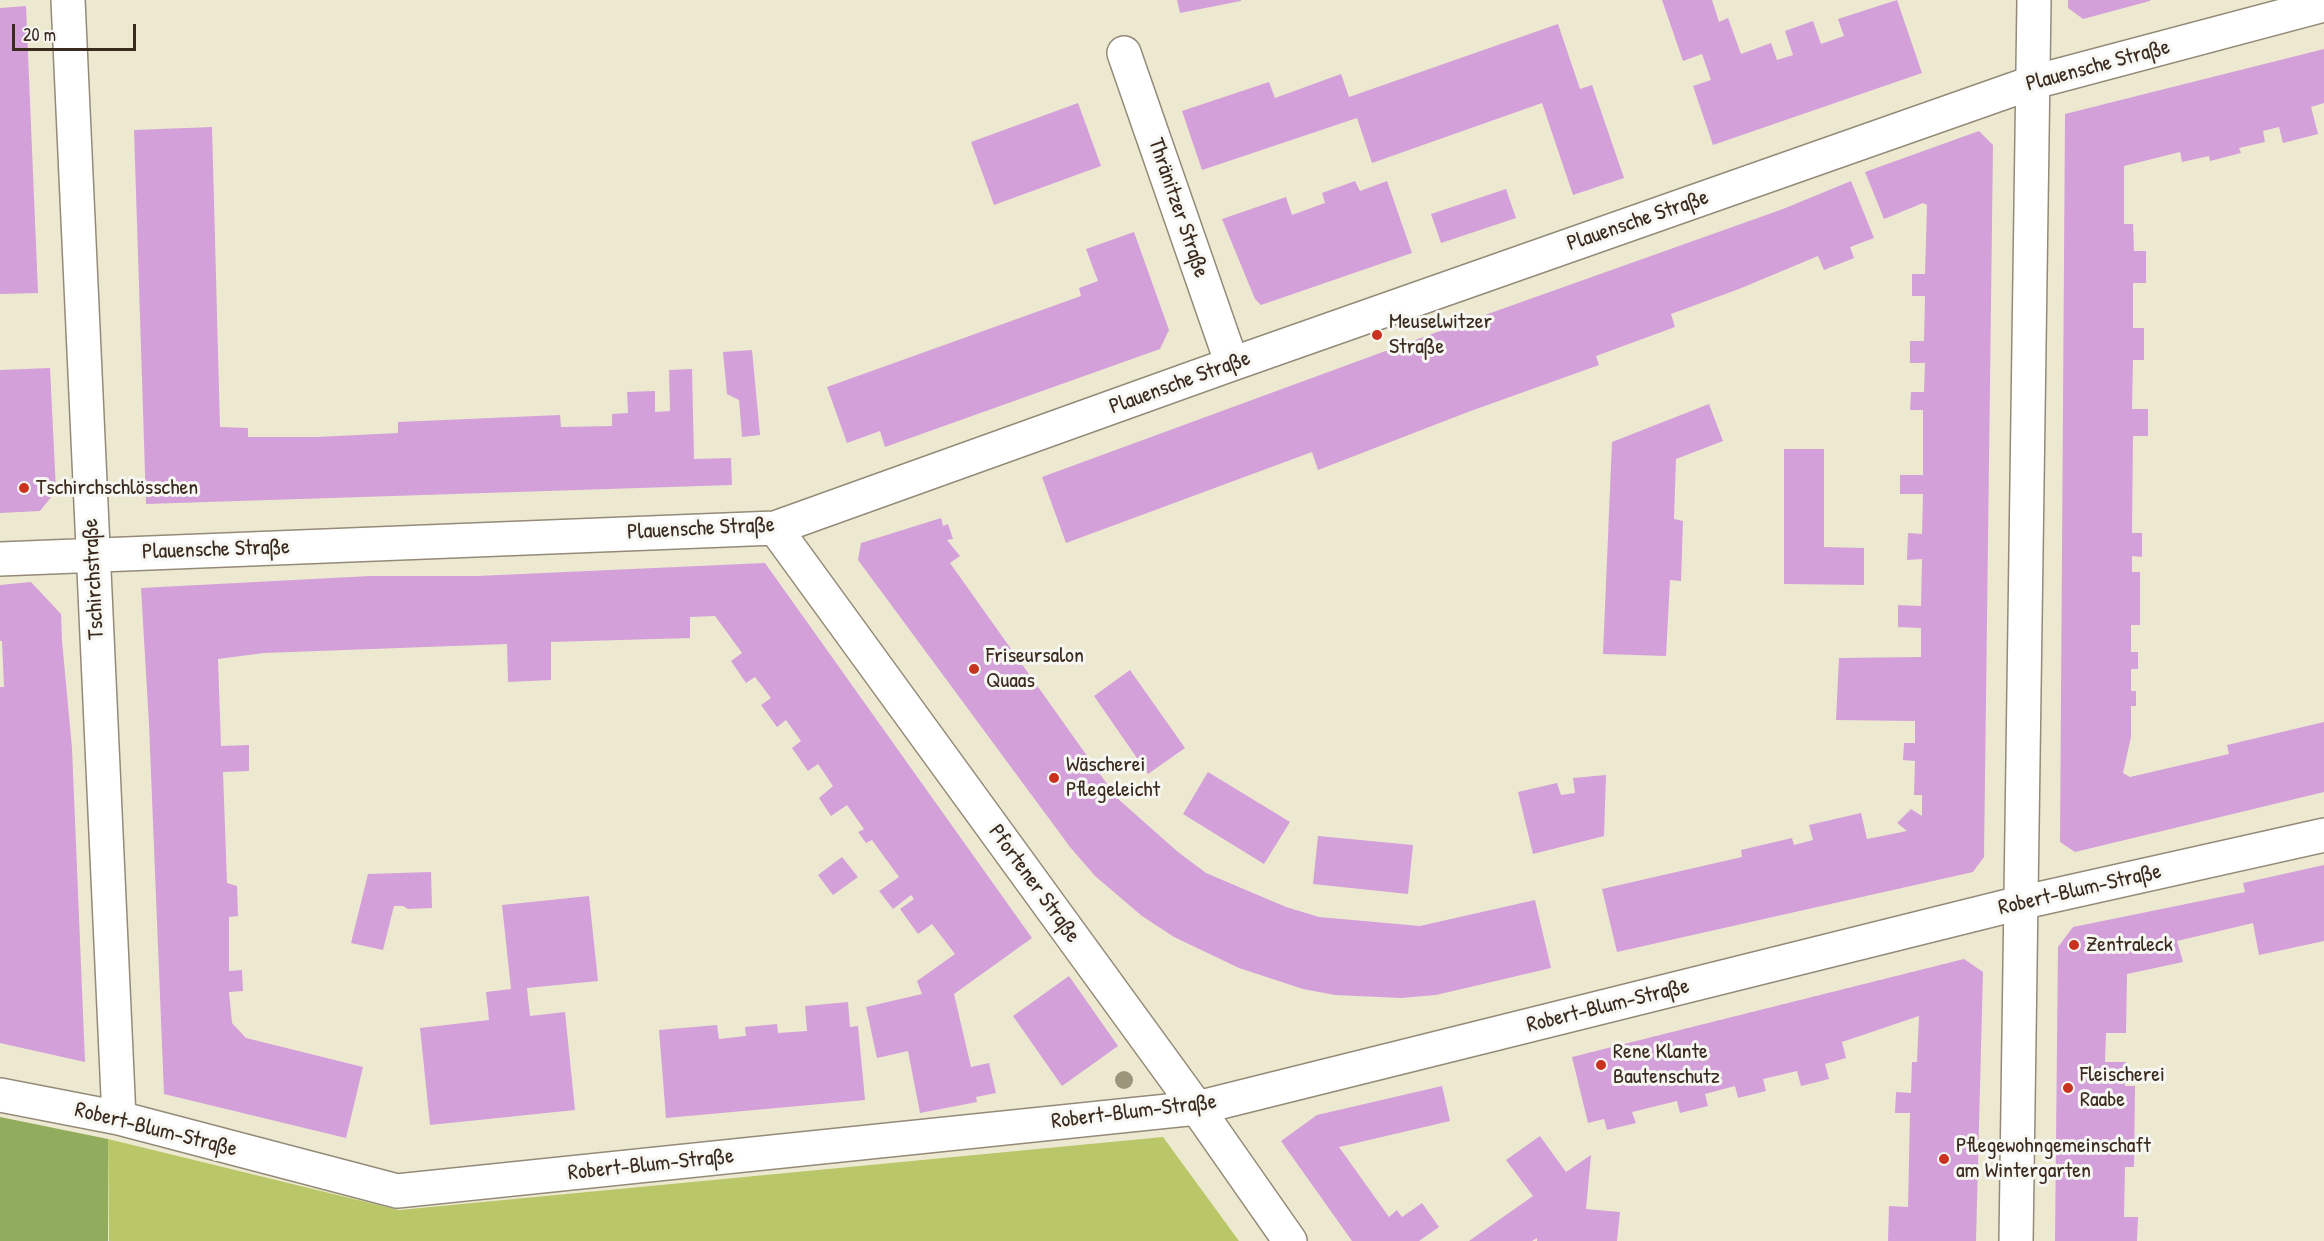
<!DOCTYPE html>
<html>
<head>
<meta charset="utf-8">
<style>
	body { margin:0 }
	#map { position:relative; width:2324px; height:1241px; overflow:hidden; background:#ede9d1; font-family:"Patrick Hand",sans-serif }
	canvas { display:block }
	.scale { position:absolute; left:12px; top:24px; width:124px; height:27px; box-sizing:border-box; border:3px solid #3b2a1e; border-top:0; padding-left:8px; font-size:18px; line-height:21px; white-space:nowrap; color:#3b2a1e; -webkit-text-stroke:4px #f6f6f2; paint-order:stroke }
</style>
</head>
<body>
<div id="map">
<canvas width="2324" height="1241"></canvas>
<div class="scale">20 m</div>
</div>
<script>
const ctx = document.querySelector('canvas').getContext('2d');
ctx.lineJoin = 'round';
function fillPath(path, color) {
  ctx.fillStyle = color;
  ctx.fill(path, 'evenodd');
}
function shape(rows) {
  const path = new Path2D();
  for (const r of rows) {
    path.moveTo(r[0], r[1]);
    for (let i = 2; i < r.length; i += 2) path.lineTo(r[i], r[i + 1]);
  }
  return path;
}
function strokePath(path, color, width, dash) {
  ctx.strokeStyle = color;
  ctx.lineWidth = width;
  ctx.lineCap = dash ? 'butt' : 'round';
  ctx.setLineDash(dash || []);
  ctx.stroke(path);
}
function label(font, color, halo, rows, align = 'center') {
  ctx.font = font + ' "Patrick Hand",sans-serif';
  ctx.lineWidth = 6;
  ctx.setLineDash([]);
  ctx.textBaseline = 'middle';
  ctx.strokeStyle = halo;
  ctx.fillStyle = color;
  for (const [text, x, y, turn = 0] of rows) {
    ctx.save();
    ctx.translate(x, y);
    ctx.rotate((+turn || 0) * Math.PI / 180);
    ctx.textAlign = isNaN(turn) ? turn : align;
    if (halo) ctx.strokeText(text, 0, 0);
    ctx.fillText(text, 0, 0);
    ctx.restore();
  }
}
fillPath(shape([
	[1163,1137,1239,1241,109,1241,108,1139,399,1210]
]), '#b9c769');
fillPath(shape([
	[0,1117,108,1139,108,1241,0,1241]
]), '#92ac5d');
fillPath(shape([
	[1177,0,1241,0,1241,1,1180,13],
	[1662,0,1712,0,1719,22,1728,18,1741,54,1771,43,1777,60,1793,55,1785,31,1813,21,1821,44,1844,36,1838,19,1897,0,1922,73,1713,145,1693,86,1711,80,1702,54,1683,61],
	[2068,0,2150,0,2150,1,2083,19,2068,8],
	[26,6,38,293,0,294,0,8],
	[1558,24,1580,89,1592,85,1624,178,1573,195,1542,103,1372,163,1357,118,1202,170,1182,111,1269,82,1275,98,1341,74,1349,97],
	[2324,49,2324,103,2311,107,2318,134,2283,143,2279,127,2263,131,2265,142,2239,148,2241,153,2210,161,2209,156,2182,162,2180,152,2124,166,2124,224,2133,224,2134,251,2146,251,2146,283,2133,283,2133,328,2144,328,2144,360,2133,360,2132,409,2148,409,2148,436,2133,436,2132,533,2142,533,2142,557,2132,556,2132,572,2140,572,2140,625,2131,625,2131,652,2138,652,2138,669,2131,669,2131,691,2136,691,2136,706,2131,706,2131,737,2123,773,2130,777,2229,754,2227,745,2324,722,2324,792,2075,852,2060,842,2065,114],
	[1078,103,1101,166,994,205,971,142],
	[212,127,220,427,248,428,248,437,317,437,398,433,398,422,560,415,561,427,612,426,612,414,628,413,627,392,655,391,655,412,670,411,669,370,692,369,694,459,731,458,732,485,146,504,134,130],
	[1979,131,1993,145,1984,857,1973,872,1617,952,1602,889,1742,857,1741,850,1792,838,1794,845,1813,840,1809,825,1861,813,1867,839,1907,831,1897,823,1911,809,1922,816,1922,795,1914,795,1915,761,1903,760,1904,743,1915,743,1915,721,1836,720,1839,658,1921,657,1921,628,1898,627,1898,605,1921,606,1922,559,1907,560,1908,533,1922,534,1923,494,1900,494,1900,475,1923,475,1923,410,1910,410,1911,392,1924,392,1925,363,1910,363,1910,341,1924,341,1925,296,1912,296,1912,274,1925,274,1927,205,1923,203,1884,219,1865,172],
	[1355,181,1360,191,1387,181,1412,253,1261,305,1255,299,1222,219,1286,197,1292,215,1325,203,1322,193],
	[1851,181,1874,238,1850,247,1854,258,1824,270,1818,256,1739,289,1671,314,1675,327,1596,356,1599,365,1468,412,1318,470,1312,452,1066,543,1042,477,1440,331,1783,209],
	[1506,189,1516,218,1441,243,1431,214],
	[1134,232,1169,330,1160,349,885,447,880,431,847,443,827,387,1081,296,1079,288,1098,281,1086,249],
	[752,350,760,435,742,437,739,400,727,394,723,352],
	[50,368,56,491,40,511,0,513,0,370],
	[1709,404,1723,441,1676,459,1674,519,1683,521,1681,581,1670,580,1666,656,1603,654,1612,442],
	[1784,449,1824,449,1824,547,1864,548,1864,585,1784,584],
	[941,518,943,526,948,524,953,539,947,540,960,556,950,563,1117,798,1178,852,1206,873,1286,907,1319,917,1420,926,1535,900,1551,968,1436,995,1401,998,1335,995,1303,989,1239,968,1174,937,1142,916,1095,876,1070,847,858,560,861,543],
	[765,563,1032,938,954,994,971,1067,989,1063,996,1093,976,1097,977,1102,920,1113,908,1051,877,1058,866,1007,922,994,917,981,955,954,932,924,918,934,900,909,914,899,911,895,893,909,879,891,899,877,872,840,866,843,858,832,864,829,847,805,831,816,819,798,833,786,818,764,808,771,792,748,801,741,786,720,777,727,761,705,771,698,755,677,746,683,731,661,742,653,715,616,690,617,690,638,551,642,551,680,508,682,507,644,264,653,218,659,221,746,249,745,249,771,223,772,227,883,237,886,238,916,229,917,229,971,242,970,243,991,229,992,232,1023,246,1038,363,1067,346,1138,164,1094,149,724,141,588,370,576,477,576],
	[31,582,61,614,62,641,72,748,85,1062,0,1043,0,687,4,687,2,641,0,641,0,585],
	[1130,670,1185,748,1148,774,1094,696],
	[1208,772,1290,822,1264,864,1183,814],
	[1606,775,1604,836,1533,854,1518,792,1557,783,1561,795,1575,793,1573,778],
	[1318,836,1413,845,1408,894,1313,884],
	[842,857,858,877,833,895,818,875],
	[2324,865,2324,941,2259,955,2253,923,2177,941,2183,962,2127,974,2126,1033,2106,1033,2105,1062,2126,1062,2125,1086,2135,1086,2134,1167,2125,1167,2124,1217,2138,1217,2137,1241,2055,1241,2058,947,2073,927,2245,892,2243,883],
	[431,872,432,908,408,909,403,906,394,906,383,950,351,943,368,874],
	[589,896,598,981,527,988,530,1016,565,1012,575,1110,430,1125,420,1028,489,1020,486,992,511,989,502,905],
	[1964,959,1983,972,1976,1241,1888,1241,1889,1206,1908,1207,1910,1113,1895,1113,1896,1092,1911,1093,1912,1062,1917,1062,1919,1016,1842,1042,1846,1058,1825,1064,1829,1079,1801,1086,1797,1071,1763,1079,1766,1091,1738,1098,1735,1086,1705,1094,1708,1106,1680,1113,1677,1101,1632,1112,1636,1123,1607,1130,1604,1119,1588,1123,1572,1057],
	[1069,976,1118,1046,1062,1086,1013,1016],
	[848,1002,850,1027,858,1026,865,1100,666,1118,659,1030,717,1025,719,1039,746,1036,745,1027,777,1024,778,1033,807,1031,805,1006],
	[1442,1086,1450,1121,1339,1147,1389,1217,1397,1210,1402,1217,1422,1203,1439,1227,1419,1241,1352,1241,1281,1141,1317,1115],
	[1540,1136,1566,1172,1591,1155,1586,1209,1620,1212,1617,1241,1537,1241,1537,1238,1532,1241,1469,1241,1533,1196,1506,1160]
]), '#d3a0da');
const minor = shape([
	[68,0,119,1118],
	[1124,53,1232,364],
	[775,528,1197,1108,1290,1241],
	[0,559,775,528,1232,364,2034,82,2324,5],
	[0,1095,119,1118,397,1191,1197,1108,2020,903,2324,835],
	[2016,1241,2034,0]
]);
strokePath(minor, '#948a78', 36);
strokePath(minor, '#fff', 33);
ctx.fillStyle = '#9c9579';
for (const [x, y] of [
	[1124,1080]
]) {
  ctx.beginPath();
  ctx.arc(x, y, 9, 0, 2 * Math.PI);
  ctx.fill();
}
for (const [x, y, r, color] of [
	[1377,335,6,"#c8321e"],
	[24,488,6,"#c8321e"],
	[974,669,6,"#c8321e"],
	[1054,778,6,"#c8321e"],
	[2074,945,6,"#c8321e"],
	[1601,1065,6,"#c8321e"],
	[2068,1088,6,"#c8321e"],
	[1944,1159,6,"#c8321e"]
]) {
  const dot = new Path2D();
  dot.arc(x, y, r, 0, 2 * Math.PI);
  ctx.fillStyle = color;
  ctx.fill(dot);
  strokePath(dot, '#f6f6f2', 2);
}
label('22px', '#3b2a1e', '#f6f6f2', [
	["Plauensche Straße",2098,66,-15],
	["Thränitzer Straße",1178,208,71],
	["Plauensche Straße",1638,221,-19],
	["Plauensche Straße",1180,383,-20],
	["Plauensche Straße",701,529,-3],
	["Plauensche Straße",216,550,-2],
	["Tschirchstraße",94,579,-93],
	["Pfortener Straße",1034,884,54],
	["Robert-Blum-Straße",2080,890,-13],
	["Robert-Blum-Straße",1608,1006,-14],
	["Robert-Blum-Straße",1134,1112,-7],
	["Robert-Blum-Straße",156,1130,14],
	["Robert-Blum-Straße",651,1165,-6]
]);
label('22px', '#3b2a1e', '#f6f6f2', [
	["Meuselwitzer",1389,322],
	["Straße",1389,347],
	["Tschirchschlösschen",36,488],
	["Friseursalon",986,656],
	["Quaas",986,681],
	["Wäscherei",1066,765],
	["Pflegeleicht",1066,790],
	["Zentraleck",2086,945],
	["Rene Klante",1613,1052],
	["Bautenschutz",1613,1077],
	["Fleischerei",2080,1075],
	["Raabe",2080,1100],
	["Pflegewohngemeinschaft",1956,1146],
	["am Wintergarten",1956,1171]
], 'left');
</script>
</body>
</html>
